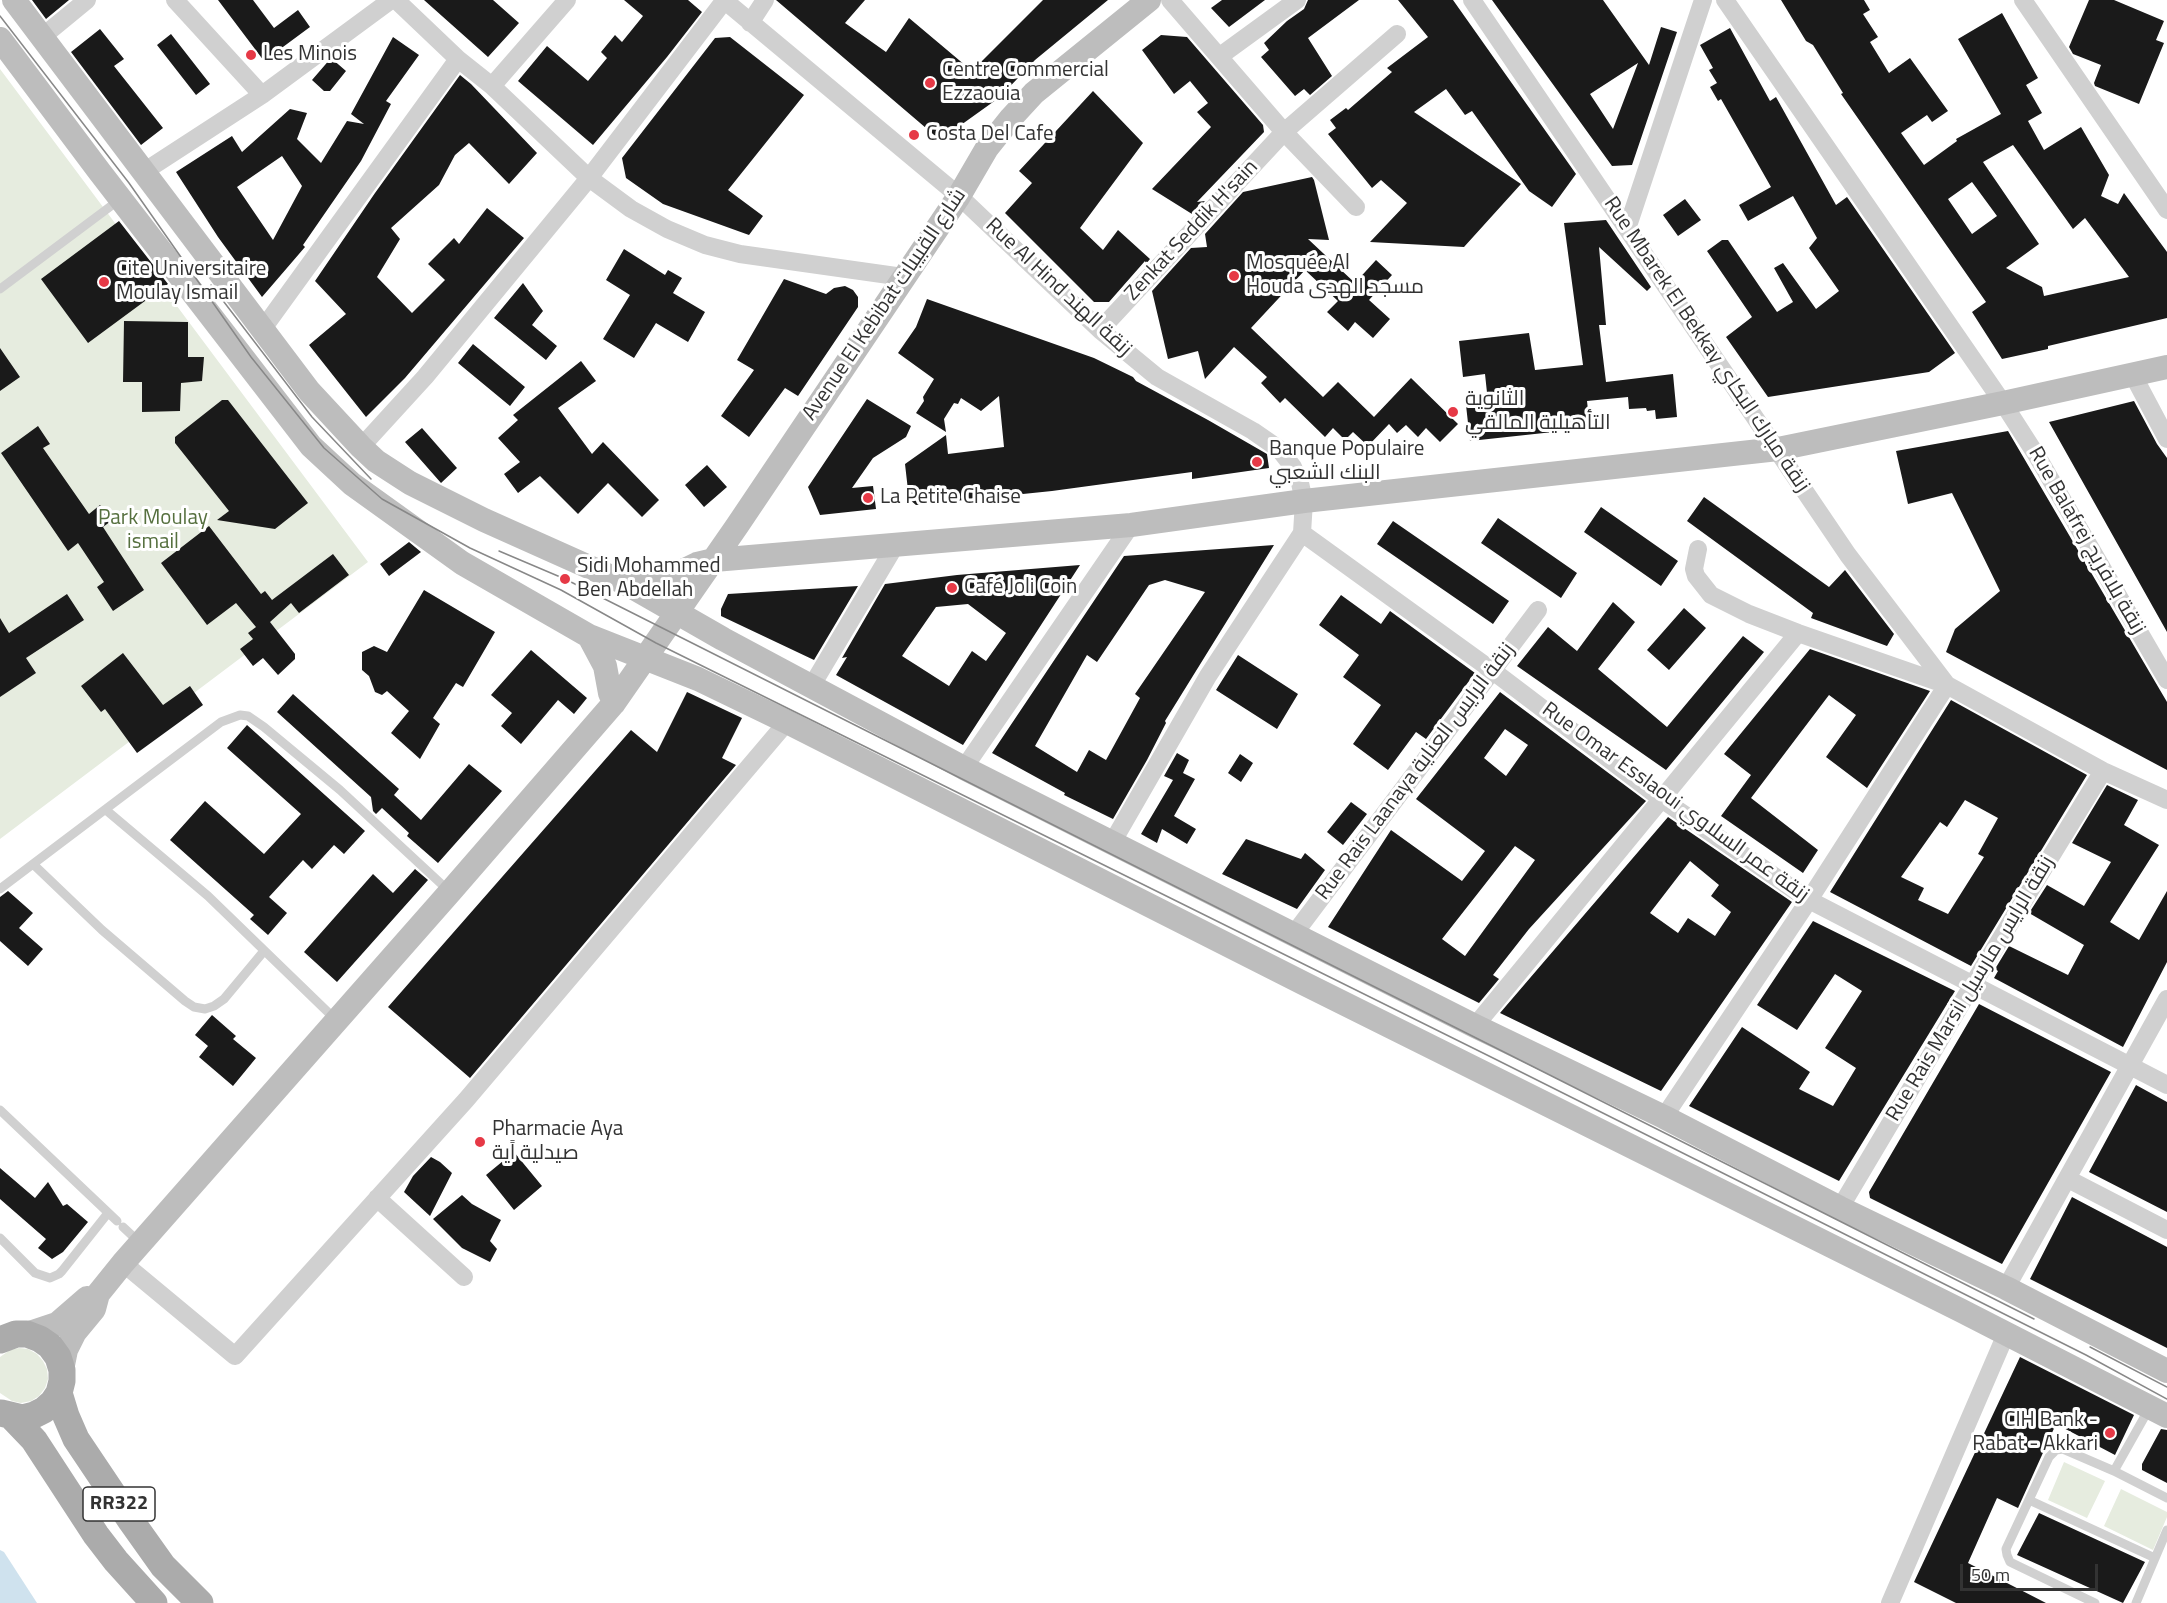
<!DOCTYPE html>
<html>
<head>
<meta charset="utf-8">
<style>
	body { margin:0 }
	#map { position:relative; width:2167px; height:1603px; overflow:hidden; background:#fff; font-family:"Titillium Web",sans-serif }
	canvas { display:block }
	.scale { position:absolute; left:1960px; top:1564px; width:138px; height:27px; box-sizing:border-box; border:3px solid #333; border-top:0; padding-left:8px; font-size:18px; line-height:21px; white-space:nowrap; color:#333; -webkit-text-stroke:4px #fff; paint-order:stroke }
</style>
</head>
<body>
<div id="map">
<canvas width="2167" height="1603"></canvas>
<div class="scale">50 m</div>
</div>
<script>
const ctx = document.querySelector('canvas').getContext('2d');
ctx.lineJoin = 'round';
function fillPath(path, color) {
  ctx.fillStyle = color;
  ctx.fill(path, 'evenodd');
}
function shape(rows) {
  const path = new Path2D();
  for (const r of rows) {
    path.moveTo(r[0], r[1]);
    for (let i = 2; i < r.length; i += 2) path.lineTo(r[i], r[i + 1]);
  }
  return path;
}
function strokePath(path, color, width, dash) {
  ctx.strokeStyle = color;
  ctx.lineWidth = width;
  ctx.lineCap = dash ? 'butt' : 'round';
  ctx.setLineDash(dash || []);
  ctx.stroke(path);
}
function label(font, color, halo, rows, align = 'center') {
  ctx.font = font + ' "Titillium Web",Cairo,sans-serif';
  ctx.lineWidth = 6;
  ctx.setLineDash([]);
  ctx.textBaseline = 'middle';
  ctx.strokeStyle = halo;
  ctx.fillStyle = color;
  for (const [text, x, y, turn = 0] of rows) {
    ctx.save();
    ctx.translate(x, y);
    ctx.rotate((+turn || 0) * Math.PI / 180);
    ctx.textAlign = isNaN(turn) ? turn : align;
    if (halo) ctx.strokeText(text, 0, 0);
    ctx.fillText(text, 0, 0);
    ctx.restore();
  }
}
fillPath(shape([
	[0,69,368,562,0,839],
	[19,1348,28,1349,37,1354,43,1361,47,1369,48,1379,45,1388,39,1396,31,1401,21,1403,12,1401,0,1393,0,1357,10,1350],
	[2064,1462,2105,1481,2087,1518,2048,1500],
	[2121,1489,2167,1512,2167,1517,2153,1550,2104,1526]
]), '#e6ecdf');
fillPath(shape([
	[0,1550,4,1552,37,1603,0,1603]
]), '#cfe2ee');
fillPath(shape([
	[32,0,69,0,46,19],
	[218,0,253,0,274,28,298,10,310,27,264,61],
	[424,0,493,0,519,23,488,57],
	[624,0,688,0,702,12,667,57,593,145,518,81,547,46,588,81,607,58,601,52,615,35,622,42,643,16],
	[776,0,865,0,845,23,886,52,909,18,972,71,1043,0,1108,0,1035,60,1000,97,940,140],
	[1222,0,1265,0,1229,27,1211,8],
	[1308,0,1359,0,1308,38,1332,76,1310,95,1304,89,1295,96,1261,57,1269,50,1264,43,1287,21,1304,9],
	[1398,0,1453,0,1576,174,1552,207,1529,191,1472,111,1465,115,1446,89,1414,112,1521,184,1464,247,1370,242,1407,203,1381,180,1372,188,1328,134,1336,128,1330,120,1346,108,1348,110,1392,72,1387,68,1428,37],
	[1492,0,1603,0,1649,65,1661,27,1677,32,1632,165,1612,166],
	[1638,63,1613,129,1590,94],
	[1781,0,1864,0,1870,10,1863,14,1878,37,1870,42,1889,73,1910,58,1948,111,1932,122,1927,115,1901,133,1924,165,1957,141,1956,139,2001,114,1958,39,2002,13,2038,78,2026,85,2042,113,2028,121,2044,150,2081,127,2109,175,2101,196,2118,204,2124,193,2167,252,2167,318,2048,346,2048,349,2002,359,1972,312,1986,302,1841,94,1843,93,1813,45,1806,41],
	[2013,145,2073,229,2085,218,2129,277,2044,296,2042,287,2006,268,2039,244,1983,162],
	[1972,182,1997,216,1972,234,1948,199],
	[2089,0,2114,0,2164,21,2156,40,2164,43,2139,104,2095,86,2094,83,2101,65,2073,54,2069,47],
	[1730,28,1770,101,1776,97,1836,205,1847,197,1955,353,1929,372,1768,397,1726,337,1752,317,1707,251,1722,240,1728,240,1777,312,1793,302,1774,268,1783,263,1816,309,1839,291,1809,248,1817,238,1793,196,1748,221,1739,205,1771,187,1721,99,1718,101,1710,87,1717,83,1709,70,1713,68,1700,45],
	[100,29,124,59,114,66,163,128,141,145,71,52],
	[171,34,210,84,196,95,157,45],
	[1161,35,1187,37,1263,125,1264,132,1197,202,1205,201,1192,214,1152,189,1211,127,1197,112,1208,103,1190,81,1174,94,1142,50],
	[393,37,419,55,386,101,391,104,361,161,303,245,305,247,262,297,218,237,176,172,232,136,242,152,290,109,307,113,297,139,321,163,347,121,364,124,351,114],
	[282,156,302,186,273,240,237,187],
	[730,37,804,95,728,190,763,216,749,235,663,204,626,178,622,158,715,38],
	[331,58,346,71,330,91,324,91,312,80],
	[460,75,471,84,537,153,509,184,469,143,455,155,439,185,391,228,400,239,377,277,412,313,445,280,428,264,454,238,459,244,487,208,524,238,405,378,366,417,309,345,346,314,315,281,375,193],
	[1093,91,1143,143,1080,228,1103,250,1118,230,1150,259,1146,264,1145,261,1109,302,1094,302,1005,213,1032,183,1019,171],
	[1312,177,1314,180,1329,240,1308,239,1355,283,1376,260,1392,275,1369,300,1390,319,1373,338,1355,322,1348,331,1327,312,1338,301,1305,270,1251,328,1323,397,1338,382,1374,417,1411,378,1458,424,1440,442,1426,428,1418,437,1406,425,1397,433,1389,424,1368,446,1353,432,1345,440,1333,428,1325,437,1285,398,1280,403,1261,383,1267,377,1234,347,1205,379,1198,351,1168,359,1152,291,1191,248,1207,247,1205,234,1243,192],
	[1685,199,1701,220,1678,236,1663,215],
	[1606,220,1651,287,1647,291,1599,247,1606,325,1599,325,1606,382,1673,374,1677,417,1656,419,1655,410,1647,411,1646,408,1629,409,1628,397,1587,401,1590,428,1470,441,1466,405,1488,402,1485,374,1463,377,1459,341,1529,333,1535,370,1583,365,1564,223],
	[119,221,168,284,88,343,41,279],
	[624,249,665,275,668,270,682,278,673,293,705,312,688,342,656,323,634,358,603,339,630,295,606,280],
	[784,279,826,294,834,288,845,286,853,290,858,297,858,307,798,396,785,388,749,437,721,416,754,370,737,360],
	[523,283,543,311,532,325,557,346,546,360,494,318],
	[927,299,1094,358,1133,377,1136,381,1208,420,1267,454,1269,468,1192,479,1192,472,1052,491,916,505,909,499,905,464,946,435,948,454,1004,447,999,396,981,411,961,398,958,404,954,403,944,419,946,432,916,413,924,401,923,397,934,379,898,353,916,327],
	[124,321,188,322,188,357,204,357,202,381,181,383,180,411,142,412,142,382,123,382],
	[473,344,525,387,510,406,458,363],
	[0,348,20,377,0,391],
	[581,361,596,381,558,408,592,454,603,442,659,500,642,517,608,483,578,514,540,476,518,493,504,474,520,462,498,438,518,420,513,415],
	[867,399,911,426,906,437,873,458,852,488,873,486,876,509,820,515,808,487],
	[222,400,228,400,308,503,275,529,217,520,229,511,175,443,175,437],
	[2134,401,2157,444,2167,458,2167,632,2049,422],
	[38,426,50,444,43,448,89,514,100,505,111,521,103,527,144,590,113,611,97,587,104,582,78,543,68,551,1,453],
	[422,428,457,468,441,483,405,442],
	[2008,431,2167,702,2167,770,1946,652,1955,629,2000,591,1952,493,1908,504,1896,451],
	[707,465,727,487,704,507,685,485],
	[1704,497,1829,587,1845,570,1894,634,1887,646,1811,618,1813,613,1687,521],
	[1601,507,1678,561,1661,586,1584,532],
	[1498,518,1577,573,1561,598,1481,543],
	[1393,521,1509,601,1493,624,1377,544],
	[209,526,261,594,265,591,272,600,333,554,349,575,299,613,291,603,270,622,295,654,295,659,278,675,263,658,253,666,240,649,253,639,248,633,256,627,236,603,207,625,161,563],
	[409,542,421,552,389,576,380,564],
	[1274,545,1165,721,1166,723,1147,760,1113,819,1064,795,1065,793,992,753,1124,556],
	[1165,580,1205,592,1135,694,1140,698,1106,760,1089,750,1077,772,1035,746,1087,655,1097,662,1149,585],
	[1080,565,963,745,836,675,847,657,842,658,885,584,957,575],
	[968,604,1006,633,986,661,972,651,949,686,902,656,936,607],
	[858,586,814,660,721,616,721,609,728,594],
	[424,590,495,632,463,687,456,683,433,718,440,724,420,759,391,733,409,711,387,691,382,695,375,692,369,676,362,670,362,652,374,646,387,652],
	[67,594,84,620,26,658,36,673,0,697,0,618,9,633],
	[1341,595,1381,624,1390,611,1475,673,1426,739,1416,732,1388,770,1353,744,1381,705,1343,677,1359,655,1319,625],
	[1613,602,1635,622,1598,669,1667,727,1743,636,1764,652,1666,770,1517,666,1548,627,1577,651],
	[1684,608,1706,628,1669,670,1647,650],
	[1810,649,1930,691,1867,788,1826,757,1856,715,1829,695,1751,798,1818,850,1803,873,1721,816,1751,775,1724,754],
	[531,650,587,698,574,714,558,700,521,744,501,726,512,713,491,695],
	[123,653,163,705,190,686,203,705,137,753,105,709,101,712,81,686],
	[1238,655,1298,694,1277,729,1216,690],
	[687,692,742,718,722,758,736,765,470,1078,388,1007,631,730,657,752],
	[1500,692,1646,801,1529,929,1493,975,1499,979,1479,1003,1328,927,1391,830,1462,881,1485,851,1416,799],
	[1505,729,1528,745,1506,776,1484,758],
	[1515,846,1535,860,1465,956,1442,939],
	[293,694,399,789,394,795,421,820,469,764,502,791,438,863,407,836,409,833,382,808,376,814,373,811,371,797,277,712],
	[1951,700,2087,775,1971,966,1830,892],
	[1965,800,1998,818,1978,854,1984,857,1948,914,1918,900,1924,888,1901,877,1940,822,1947,827],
	[247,725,365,831,344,854,334,845,312,869,303,860,269,897,287,913,268,935,250,919,254,915,170,840,205,801,264,854,301,814,227,748],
	[1177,753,1189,760,1183,773,1195,779,1174,816,1196,829,1187,844,1162,829,1157,843,1141,834,1173,780,1164,776],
	[1240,754,1253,763,1241,782,1228,773],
	[2107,785,2138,800,2124,825,2159,845,2110,922,2139,940,2167,891,2167,962,2123,1047,1994,978,1998,971,1995,969,2009,946,2068,975,2084,945,2029,913,2047,885,2084,906,2111,862,2072,843],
	[1351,802,1367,814,1343,845,1327,832],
	[1668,817,1792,902,1661,1091,1500,1013],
	[1690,861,1719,885,1711,896,1731,912,1715,936,1688,918,1678,933,1650,913],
	[1246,839,1301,859,1305,853,1325,870,1297,909,1222,874],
	[415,869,428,880,337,982,304,952,373,874,393,893],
	[8,891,33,913,19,928,43,949,28,966,0,941,0,897],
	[1813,921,1955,991,1839,1181,1689,1106,1742,1027,1810,1072,1799,1089,1833,1106,1856,1068,1825,1048,1862,991,1835,974,1797,1030,1757,1005],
	[1979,1004,2111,1072,2002,1264,1870,1198,1869,1192],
	[212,1015,236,1036,233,1039,256,1058,233,1086,199,1057,208,1046,195,1035],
	[2136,1085,2167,1102,2167,1212,2089,1172],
	[514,1152,542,1186,514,1210,486,1175],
	[431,1157,440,1162,452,1173,430,1216,404,1192,413,1176],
	[0,1168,35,1198,48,1182,63,1206,67,1204,88,1222,63,1252,52,1259,38,1248,46,1239,0,1199],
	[462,1195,472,1204,501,1220,490,1241,497,1249,490,1262,462,1248,433,1219],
	[2072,1197,2167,1247,2167,1348,2030,1279],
	[2020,1357,2134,1415,2115,1455,2056,1424,2018,1508,1997,1498,1968,1563,2046,1603,1956,1603,1914,1582],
	[2161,1429,2167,1430,2167,1483,2142,1470,2142,1464],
	[2039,1513,2145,1562,2123,1603,2017,1555]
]), '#1a1a1a');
strokePath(shape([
	[0,289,119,200],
	[106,810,208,896,335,1019],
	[33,864,102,930,185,1001,194,1007,205,1009,214,1006,224,999,264,951],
	[0,889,221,722,240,715,248,716,264,727,340,790,450,892],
	[0,1110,117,1221],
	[123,1227,140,1243],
	[0,1238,35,1273,50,1278,59,1274,62,1271,108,1213],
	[2114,1471,2150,1407],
	[2029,1500,2155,1558],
	[2095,1603,2010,1562,2007,1555,2006,1549,2049,1457,2056,1450,2063,1449,2114,1471,2167,1498],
	[2136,1603,2167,1530]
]), '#d0d0d0', 9);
strokePath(shape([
	[175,0,262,95],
	[396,0,458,59,492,86,589,178,631,209,667,229,705,245,740,254,903,277],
	[724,0,959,196,1100,330,1157,377,1253,431,1279,449,1293,467,1300,483,1304,501,1302,533,1208,676,1112,843],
	[1170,0,1284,132,1356,207],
	[1472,0,1848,555,1947,685,1809,900,1664,1117],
	[1725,0,2003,403,2037,456,2167,680],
	[2023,0,2167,210],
	[750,23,765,0],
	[42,37,87,0],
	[1220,56,1297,0],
	[492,86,567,0],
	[145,171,262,95,391,0],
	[1627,229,1703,0],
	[262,330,458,59],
	[1100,330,1284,132,1397,34],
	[2133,375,2167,439],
	[361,447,425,377,589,178,724,1],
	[1302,533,1493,671,1663,800,1809,900,2167,1085],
	[1698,549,1694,569,1696,576,1711,595,1749,614,1798,633,1947,685,2103,771,2167,800],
	[811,687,895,546],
	[964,768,1131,525],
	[1294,934,1538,610],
	[1475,1026,1798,633],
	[2068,1179,2167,1230],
	[377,1198,464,1277],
	[1840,1208,1973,984,2103,771],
	[123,1263,235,1356,466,1100,787,722],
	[2006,1288,2167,999],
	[1890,1603,2006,1334]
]), '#d0d0d0', 18);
strokePath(shape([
	[14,0,309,391,361,447,376,461,410,483,484,520,627,584,723,639,964,768,1475,1026,1664,1117,1840,1208,2006,1288,2167,1371],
	[0,39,99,171,311,446,352,484,462,563,589,636,698,679,787,722,1305,984,1960,1310,2167,1416],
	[627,584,653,583,666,579,697,564,714,560,1131,525,1304,501,1778,449,2003,403,2167,367],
	[589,636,605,666,610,693,614,703],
	[27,1334,57,1324,87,1298],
	[62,1370,66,1350,75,1332,94,1309,98,1294,123,1263,450,892,614,703,737,526,959,196,987,148,1011,118,1034,93,1149,0]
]), '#bdbdbd', 24);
strokePath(shape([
	[0,1340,16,1334,27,1334,40,1339,50,1346,58,1357,62,1370,62,1381,59,1393,53,1402,44,1410,34,1415,22,1418,1,1413],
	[59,1393,66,1416,76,1439,131,1521,163,1566,200,1603],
	[11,1416,34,1440,96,1535,116,1561,154,1603]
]), '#ababab', 27);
strokePath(shape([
	[0,16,129,183,251,357,324,448,382,499,470,548,561,590,656,643,1489,1056,2086,1355,2167,1399],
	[211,285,312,417,371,479],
	[499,551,565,579,2034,1319],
	[2090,1347,2167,1387]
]), '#888', 1.5);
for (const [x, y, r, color] of [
	[251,55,6,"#e63946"],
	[930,83,6,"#e63946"],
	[914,135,6,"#e63946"],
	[1234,276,6,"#e63946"],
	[104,282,6,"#e63946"],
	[1453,412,6,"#e63946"],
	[1257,462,6,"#e63946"],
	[868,498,6,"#e63946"],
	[565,579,6,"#e63946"],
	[952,588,6,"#e63946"],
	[480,1142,6,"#e63946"],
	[2110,1433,6,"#e63946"]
]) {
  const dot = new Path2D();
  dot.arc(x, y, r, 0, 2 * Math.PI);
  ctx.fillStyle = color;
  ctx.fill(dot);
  strokePath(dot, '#fff', 2);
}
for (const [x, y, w] of [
	[119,1504,72]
]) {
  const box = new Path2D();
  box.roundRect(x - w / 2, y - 17, w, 34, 4.5);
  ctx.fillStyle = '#fff';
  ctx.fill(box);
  strokePath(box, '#333', 1.5);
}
label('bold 20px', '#333', null, [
	["RR322",119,1504]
]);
label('21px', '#333', '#fff', [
	["Les Minois",263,55],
	["Centre Commercial",942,71],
	["Ezzaouia",942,95],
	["Costa Del Cafe",926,135],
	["Mosquée Al",1246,264],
	["Houda مسجد الهدى",1246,288],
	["Cite Universitaire",116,270],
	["Moulay Ismail",116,294],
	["الثانوية",1465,400],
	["التأهيلية المالقي",1465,424],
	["Banque Populaire",1269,450],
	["البنك الشعبي",1269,474],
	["La Petite Chaise",880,498],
	["Sidi Mohammed",577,567],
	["Ben Abdellah",577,591],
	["Café Joli Coin",964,588],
	["Pharmacie Aya",492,1130],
	["صيدلية اًية",492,1154],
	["CIH Bank -",2098,1421,"right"],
	["Rabat - Akkari",2098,1445,"right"]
], 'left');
label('21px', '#333', '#fff', [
	["Zenkat Seddik H'sain",1192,231,-47],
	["Rue Al Hind زنقة الهند",1058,288,43],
	["Avenue El Kebibat شارع القبيبات",885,305,-56],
	["Rue Mbarek El Bekkay زنقة مبارك البكاي",1706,345,56],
	["Rue Balafrej زنقة بلافريج",2086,541,60],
	["Rue Rais Laanaya زنقة الرايس العناية",1416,772,-53],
	["Rue Omar Esslaoui زنقة عمر السلاوي",1675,803,36],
	["Rue Rais Marsil زنقة الرايس مارسيل",1971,989,-59]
]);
label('21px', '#56703f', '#fff', [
	["Park Moulay",153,519],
	["ismail",153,543]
]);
</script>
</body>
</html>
